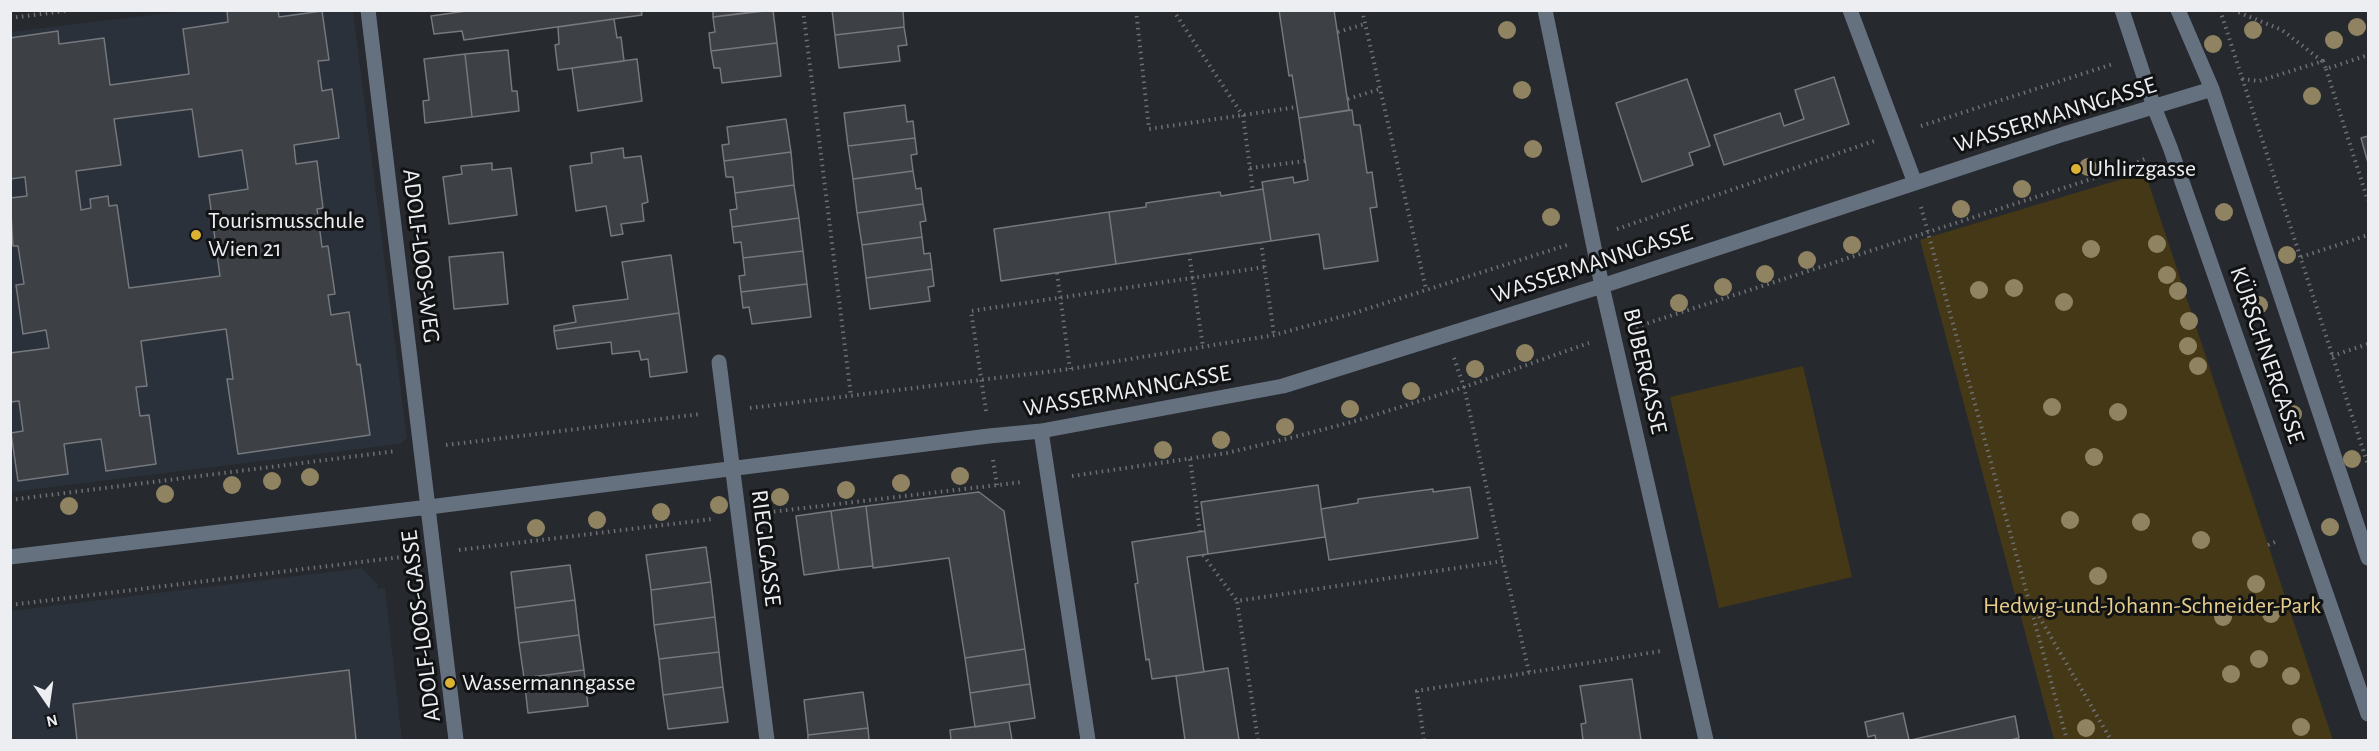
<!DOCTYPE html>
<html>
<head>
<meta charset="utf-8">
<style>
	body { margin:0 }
	#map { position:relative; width:2379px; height:751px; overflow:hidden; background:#26292d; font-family:"Alegreya Sans",sans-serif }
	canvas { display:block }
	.frame { position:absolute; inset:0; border:12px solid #eceef1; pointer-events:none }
	.north { position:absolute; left:18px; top:673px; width:60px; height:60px; -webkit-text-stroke:4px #111214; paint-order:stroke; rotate:167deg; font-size:16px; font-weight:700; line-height:24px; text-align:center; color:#eceef1 }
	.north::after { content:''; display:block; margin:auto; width:21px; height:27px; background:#eceef1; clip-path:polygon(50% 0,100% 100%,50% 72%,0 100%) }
</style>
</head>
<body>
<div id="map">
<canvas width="2379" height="751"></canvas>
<div class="frame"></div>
<div class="north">N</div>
</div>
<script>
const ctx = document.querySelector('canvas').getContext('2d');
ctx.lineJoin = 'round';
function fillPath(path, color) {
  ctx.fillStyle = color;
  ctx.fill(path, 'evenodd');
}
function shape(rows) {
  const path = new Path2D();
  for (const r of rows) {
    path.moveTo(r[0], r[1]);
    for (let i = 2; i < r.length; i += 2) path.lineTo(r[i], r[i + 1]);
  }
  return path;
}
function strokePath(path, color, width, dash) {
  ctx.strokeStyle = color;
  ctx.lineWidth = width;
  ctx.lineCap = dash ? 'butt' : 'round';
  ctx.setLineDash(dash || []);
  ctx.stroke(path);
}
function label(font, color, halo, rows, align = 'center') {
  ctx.font = font + ' "Alegreya Sans",sans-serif';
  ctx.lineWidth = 6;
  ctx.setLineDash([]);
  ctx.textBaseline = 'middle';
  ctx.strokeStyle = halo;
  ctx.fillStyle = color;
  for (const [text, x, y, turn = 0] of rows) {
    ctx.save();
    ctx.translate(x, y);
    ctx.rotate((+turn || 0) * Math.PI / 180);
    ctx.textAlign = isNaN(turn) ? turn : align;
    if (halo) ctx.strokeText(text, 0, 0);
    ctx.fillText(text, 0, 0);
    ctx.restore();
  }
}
fillPath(shape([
	[184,11,353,11,407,438,400,444,11,492,10,32],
	[362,568,377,584,378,589,385,588,402,740,11,740,10,611]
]), '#2b313a');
fillPath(shape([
	[2145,172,2268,545,2333,740,2054,740,1920,240],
	[1803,366,1852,577,1719,608,1670,397]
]), '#443817');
const building = shape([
	[227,10,278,10,279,17,322,11,329,60,318,61,322,91,332,89,339,138,294,145,296,164,317,161,323,208,317,209,322,247,328,246,335,294,328,295,331,315,349,312,357,365,360,364,370,435,238,454,227,379,233,379,226,329,141,341,147,386,136,387,140,416,149,415,156,464,106,471,101,439,64,444,68,474,18,481,11,433,23,431,19,401,10,402,10,353,49,348,46,330,23,334,16,285,24,284,18,246,13,246,10,198,27,196,25,177,10,179,10,38,58,31,59,44,104,38,110,85,189,74,183,29,228,22,227,10],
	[192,109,199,157,242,150,248,189,209,195,220,276,129,288,117,205,109,206,108,196,90,199,91,208,81,210,76,171,121,165,114,119,192,109],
	[473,10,641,10,642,15,464,40,462,31,434,34,431,16,473,10],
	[713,10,767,10,713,17,713,10],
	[773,10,777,43,711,51,709,33,715,32,713,17,773,10],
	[832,10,903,10,904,27,835,35,832,10],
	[1279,10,1334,10,1349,110,1299,118,1292,75,1289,76,1279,10],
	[614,19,617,38,621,37,624,61,558,70,555,45,559,44,558,27,614,19],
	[904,27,907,45,898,46,900,61,839,68,835,35,904,27],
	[777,43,781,76,722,83,720,68,714,68,711,51,777,43],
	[508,50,512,91,517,91,519,111,472,117,465,54,508,50],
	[465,54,472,117,425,123,423,101,429,100,424,59,465,54],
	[637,59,642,101,578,111,572,68,637,59],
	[1834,77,1849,124,1724,165,1714,135,1780,113,1784,126,1804,119,1795,90,1834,77],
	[1687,79,1710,146,1689,153,1693,165,1642,182,1616,103,1687,79],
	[905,105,907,122,913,121,915,138,848,146,844,113,905,105],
	[1352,110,1354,125,1360,125,1367,173,1372,172,1377,207,1370,208,1378,261,1324,269,1319,234,1271,241,1262,182,1293,177,1294,183,1308,180,1299,118,1352,110],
	[786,119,791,152,724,161,722,145,729,144,727,127,786,119],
	[2368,136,2368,163,2361,138,2368,136],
	[915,138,917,154,911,155,913,171,853,179,848,146,915,138],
	[623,148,624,158,641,156,648,202,642,204,644,221,621,224,623,234,611,236,606,206,576,211,570,166,592,163,591,153,623,148],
	[791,152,794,185,735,193,733,177,726,177,724,161,791,152],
	[492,163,492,170,511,168,517,215,449,224,443,177,462,174,461,166,492,163],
	[913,171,916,189,921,188,923,204,857,213,853,179,913,171],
	[794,185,799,218,732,227,730,210,737,209,735,193,794,185],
	[1263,189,1271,241,1116,264,1109,212,1146,207,1146,203,1220,192,1221,196,1263,189],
	[923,204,926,221,920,222,922,237,862,245,857,213,923,204],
	[1109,212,1116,264,1001,281,994,229,1109,212],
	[799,218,803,251,743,258,741,242,734,243,732,227,799,218],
	[922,237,924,254,930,253,932,269,866,278,862,245,922,237],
	[803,251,807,284,741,292,739,276,745,275,743,258,803,251],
	[503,252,508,304,454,309,449,257,503,252],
	[671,255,679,313,554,331,554,326,576,322,573,306,628,299,622,262,671,255],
	[932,269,934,286,928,287,930,301,870,309,866,278,932,269],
	[807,284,811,317,752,324,749,307,743,308,741,292,807,284],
	[679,313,687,372,650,377,648,359,641,360,639,351,612,354,611,342,557,349,554,331,679,313],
	[1318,485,1325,537,1208,554,1201,502,1318,485],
	[1470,487,1478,538,1329,560,1321,509,1358,503,1358,499,1433,489,1433,492,1470,487],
	[979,492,1004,511,1025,649,965,658,949,558,873,568,866,506,979,492],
	[866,506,873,566,839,570,831,511,866,506],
	[831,511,839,570,804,575,796,516,831,511],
	[1205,531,1208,554,1187,557,1204,672,1152,679,1149,659,1146,660,1135,584,1138,583,1132,542,1205,531],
	[706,547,711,582,651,590,646,555,706,547],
	[570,565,575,600,515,608,511,572,570,565],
	[711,582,715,617,654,625,651,590,711,582],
	[575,600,579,635,519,643,515,608,575,600],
	[715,617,719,652,659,659,654,625,715,617],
	[579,635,584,670,524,678,519,643,579,635],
	[1025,649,1030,684,970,693,965,658,1025,649],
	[719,652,723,687,663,695,659,659,719,652],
	[1228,668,1239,740,1185,740,1176,676,1228,668],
	[349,670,356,740,77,740,73,704,349,670],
	[584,670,588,706,528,713,524,678,584,670],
	[1632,679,1641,740,1583,740,1581,724,1586,723,1580,686,1632,679],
	[1030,684,1035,718,975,727,970,693,1030,684],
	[723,687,728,722,668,729,663,695,723,687],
	[863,692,868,728,808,735,804,700,863,692],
	[1903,713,1909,740,1876,740,1875,735,1868,737,1865,722,1903,713],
	[2015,716,2019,738,2010,740,1911,740,2015,716],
	[1009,722,1012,740,951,740,950,730,1009,722],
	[868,728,869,740,808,740,808,735,868,728]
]);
fillPath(building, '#3d4044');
strokePath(building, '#75787d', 1.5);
strokePath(shape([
	[803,10,851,396],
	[1136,10,1149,129,1297,107],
	[1173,10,1243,116,1253,191],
	[1362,10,1426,289],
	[2220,10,2368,465],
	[2233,10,2282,30,2322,61],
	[10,18,72,10],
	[1338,32,1365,24],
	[2326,69,2368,201],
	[2242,79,2259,81,2323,61,2326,69,2368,55],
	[1348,99,1380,89],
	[1921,126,2113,64],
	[1250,168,1305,161],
	[1921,207,2067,740],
	[1617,229,1874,141],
	[1261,242,1274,335],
	[1189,253,1203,347],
	[2301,257,2368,235],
	[1057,273,1070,369],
	[1636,327,2119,170,2147,158],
	[2332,356,2368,344],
	[1454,358,1464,387,1503,561],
	[750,408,1070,369,1274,335,1351,314,1567,245],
	[986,411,971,311,1265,267],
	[446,445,701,414],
	[1190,459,1200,532],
	[993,460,997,485],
	[1072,476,1227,453,1298,436,1359,420,1464,387,1589,343],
	[10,500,397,451],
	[762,513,1023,482],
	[2268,545,2275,542],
	[459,550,713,519],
	[1203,555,1237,601],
	[2030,601,2111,740],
	[10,605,410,556],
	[1258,740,1237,601,1503,561,1529,672],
	[1424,740,1417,691,1661,651]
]), '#6e7074', 4, [1.5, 4.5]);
strokePath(shape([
	[368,10,456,740],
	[1545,10,1602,286,1706,740],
	[1850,10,1915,183],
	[2122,10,2154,107,2170,147,2368,714],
	[2178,10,2212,89,2368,558],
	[719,362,767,740],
	[1041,431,1088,740],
	[10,557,429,507,989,436,1041,431,1283,386,1602,286,2064,134,2212,89]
]), '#667180', 15);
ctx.fillStyle = '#908361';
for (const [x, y] of [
	[2357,27],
	[1507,30],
	[2253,30],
	[2334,40],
	[2213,44],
	[1522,90],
	[2312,96],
	[1533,149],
	[2088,167],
	[2022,189],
	[1961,209],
	[2224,212],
	[1551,217],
	[2157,244],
	[1852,245],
	[2091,249],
	[2287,255],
	[1807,260],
	[1765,274],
	[2167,275],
	[1723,287],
	[2014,288],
	[1979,290],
	[2178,291],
	[2064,302],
	[1679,303],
	[2259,305],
	[2189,321],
	[2188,346],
	[1525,353],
	[2198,366],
	[1475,369],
	[1411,391],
	[2052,407],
	[1350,409],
	[2118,412],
	[2293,414],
	[1285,427],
	[1221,440],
	[1163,450],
	[2094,457],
	[2352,459],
	[960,476],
	[310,477],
	[272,481],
	[901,483],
	[232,485],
	[846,490],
	[165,494],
	[780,497],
	[719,505],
	[69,506],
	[661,512],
	[597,520],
	[2070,520],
	[2141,522],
	[2330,527],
	[536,528],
	[2201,540],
	[2098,576],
	[2256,584],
	[2271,614],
	[2223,617],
	[2259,659],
	[2231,674],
	[2291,676],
	[2301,727],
	[2086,728]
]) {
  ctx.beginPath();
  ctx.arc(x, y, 9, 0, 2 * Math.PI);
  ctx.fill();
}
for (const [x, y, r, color] of [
	[2076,169,6,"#dcb233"],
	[196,235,6,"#dcb233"],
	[450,683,6,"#dcb233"]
]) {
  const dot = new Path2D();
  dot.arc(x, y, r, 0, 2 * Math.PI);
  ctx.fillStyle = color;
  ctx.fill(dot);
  strokePath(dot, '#111214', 2);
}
label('24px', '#eceef1', '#111214', [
	["WASSERMANNGASSE",2055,115,-17],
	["ADOLF-LOOS-WEG",421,256,83],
	["WASSERMANNGASSE",1592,264,-18],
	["KÜRSCHNERGASSE",2267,355,71],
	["BUBERGASSE",1645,371,77],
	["WASSERMANNGASSE",1127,391,-10],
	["RIEGLGASSE",766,548,83],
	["ADOLF-LOOS-GASSE",421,626,-97]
]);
label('24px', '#eceef1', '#111214', [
	["Uhlirzgasse",2088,169],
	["Tourismusschule",208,221],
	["Wien 21",208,249],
	["Wassermanngasse",462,683]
], 'left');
label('24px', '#e6cd8b', '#111214', [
	["Hedwig-und-Johann-Schneider-Park",2152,606]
]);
</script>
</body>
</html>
